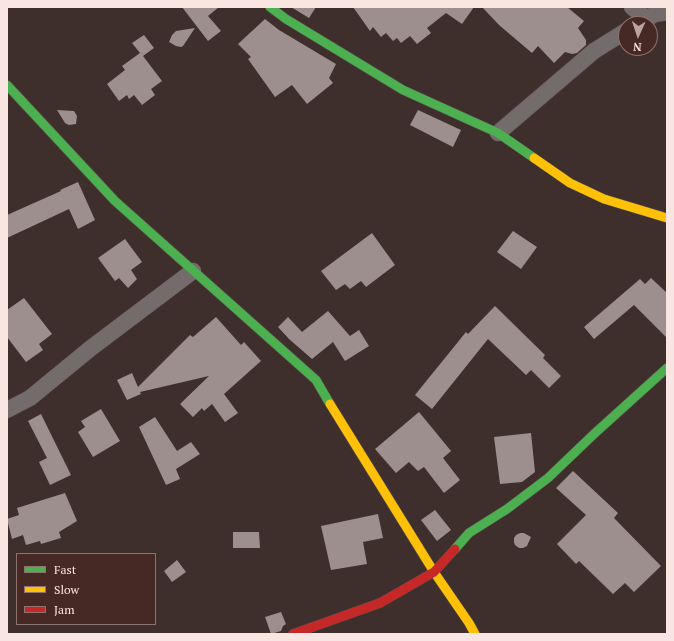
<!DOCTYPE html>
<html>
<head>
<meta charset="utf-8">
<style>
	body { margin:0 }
	#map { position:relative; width:674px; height:641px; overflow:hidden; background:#3e2f2d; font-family:"PT Serif",serif }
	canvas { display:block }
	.frame { position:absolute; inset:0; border:8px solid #f9e5e2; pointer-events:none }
	.legend { position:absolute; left:16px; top:553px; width:140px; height:72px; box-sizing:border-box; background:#462925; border:1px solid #8e7471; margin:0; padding:5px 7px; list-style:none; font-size:12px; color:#f9e5e2 }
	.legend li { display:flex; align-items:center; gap:8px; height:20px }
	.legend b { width:20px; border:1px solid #8e7471 }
	.north { position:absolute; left:618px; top:16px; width:40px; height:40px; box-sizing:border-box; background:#462925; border:1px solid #8e7471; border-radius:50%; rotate:183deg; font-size:11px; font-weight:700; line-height:16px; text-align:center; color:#f9e5e2 }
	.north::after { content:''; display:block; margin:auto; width:14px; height:18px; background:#b8a5a3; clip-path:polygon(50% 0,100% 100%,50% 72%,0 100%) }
</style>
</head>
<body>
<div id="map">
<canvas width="674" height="641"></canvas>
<div class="frame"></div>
<ul class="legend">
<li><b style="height:5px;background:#4caf50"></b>Fast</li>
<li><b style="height:5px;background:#ffc107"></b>Slow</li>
<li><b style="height:5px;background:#c62828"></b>Jam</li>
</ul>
<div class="north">N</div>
</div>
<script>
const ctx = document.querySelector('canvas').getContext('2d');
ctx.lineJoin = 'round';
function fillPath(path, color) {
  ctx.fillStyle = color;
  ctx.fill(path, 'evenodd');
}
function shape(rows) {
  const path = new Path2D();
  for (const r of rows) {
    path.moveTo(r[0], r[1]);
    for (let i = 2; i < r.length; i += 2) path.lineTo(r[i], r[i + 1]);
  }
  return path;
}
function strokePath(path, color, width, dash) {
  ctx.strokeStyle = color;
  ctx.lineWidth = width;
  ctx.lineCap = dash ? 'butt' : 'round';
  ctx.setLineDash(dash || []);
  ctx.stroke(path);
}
fillPath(shape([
	[182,7,219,7,208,16,221,31,208,41],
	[291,7,316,7,309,18],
	[353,7,474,7,462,24,446,13,427,28,431,33,417,44,410,36,401,43,397,38,393,41,386,33,381,37,373,27,370,31],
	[482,7,567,7,584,21,578,28,586,40,586,45,577,53,572,54,565,52,554,63,538,46,532,53,499,25],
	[265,19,279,30,336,64,329,78,333,83,307,104,292,85,275,97,248,59,251,57,238,44],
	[195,28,183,46,181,47,176,46,169,42,172,35,176,31],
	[144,35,154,48,143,56,162,81,151,89,155,95,142,105,134,95,129,99,127,95,119,101,107,84,125,70,122,66,140,53,132,43],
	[57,110,74,111,77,116,76,124,69,125,65,123],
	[418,110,461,130,453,147,410,125],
	[78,182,95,220,78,229,69,209,7,238,7,215,61,191,60,190],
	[513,231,537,247,521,269,497,252],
	[372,233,395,265,366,287,361,281,350,289,345,284,336,290,321,271],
	[125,239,142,262,131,270,137,279,128,288,119,278,115,281,98,258],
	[651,278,667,293,667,338,634,305,594,339,584,327,640,279,645,284],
	[24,298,52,334,39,344,43,350,26,362,7,337,7,310],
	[495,306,545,355,543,358,561,376,549,388,531,370,526,375,488,339,432,409,415,395,466,332,468,334],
	[328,311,350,336,359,330,369,346,345,361,333,342,312,359,289,339,278,327,288,317,302,332],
	[216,317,241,345,244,342,261,361,224,394,238,413,225,422,212,404,204,411,202,408,193,417,180,404,209,376,140,392,141,394,127,400,117,380,132,373,138,387,190,335,193,337],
	[101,409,120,441,93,457,78,432,85,427,81,421],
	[419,412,451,451,443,458,460,480,444,493,424,467,418,471,409,462,396,473,375,449],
	[41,414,71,475,50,485,39,462,47,458,28,421],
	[155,417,177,451,191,442,200,454,176,469,180,479,166,485,139,427],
	[531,433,535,472,522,482,500,484,494,437],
	[573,471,618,513,614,518,661,566,634,592,625,583,613,594,579,561,576,564,557,544,586,515,556,488],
	[65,493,77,521,59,532,61,538,41,544,40,541,26,545,23,535,12,539,7,519,19,515,17,508],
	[435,510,451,530,437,541,421,520],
	[378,514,383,538,363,542,367,564,331,570,321,526],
	[233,532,259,532,260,548,233,548],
	[520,533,524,533,531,537,527,546,523,548,519,548,515,545,514,542,514,538,516,535],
	[177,560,186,572,172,582,164,571],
	[281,612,286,624,283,626,281,631,271,634,265,617]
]), '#9d8f8d');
const street = shape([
	[632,7,646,18],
	[637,24,655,14,667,12],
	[498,133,594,51,626,31],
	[7,410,30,398,91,348,193,271]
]);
const fast = shape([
	[270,7,286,19,403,90,498,133,534,158],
	[7,85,115,201,316,380,330,404],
	[455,549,469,533,507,509,548,478,594,434,667,368]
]);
const slow = shape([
	[534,158,570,183,604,199,667,218],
	[330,404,434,572,469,623,475,634]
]);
const jam = shape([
	[293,634,380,603,434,572,455,549]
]);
strokePath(street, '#5a4d4c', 17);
strokePath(fast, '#5a4d4c', 10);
strokePath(slow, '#5a4d4c', 10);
strokePath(jam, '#5a4d4c', 10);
strokePath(street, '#736c6b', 16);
strokePath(fast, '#4caf50', 9);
strokePath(slow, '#ffc107', 9);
strokePath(jam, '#c62828', 9);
</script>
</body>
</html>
